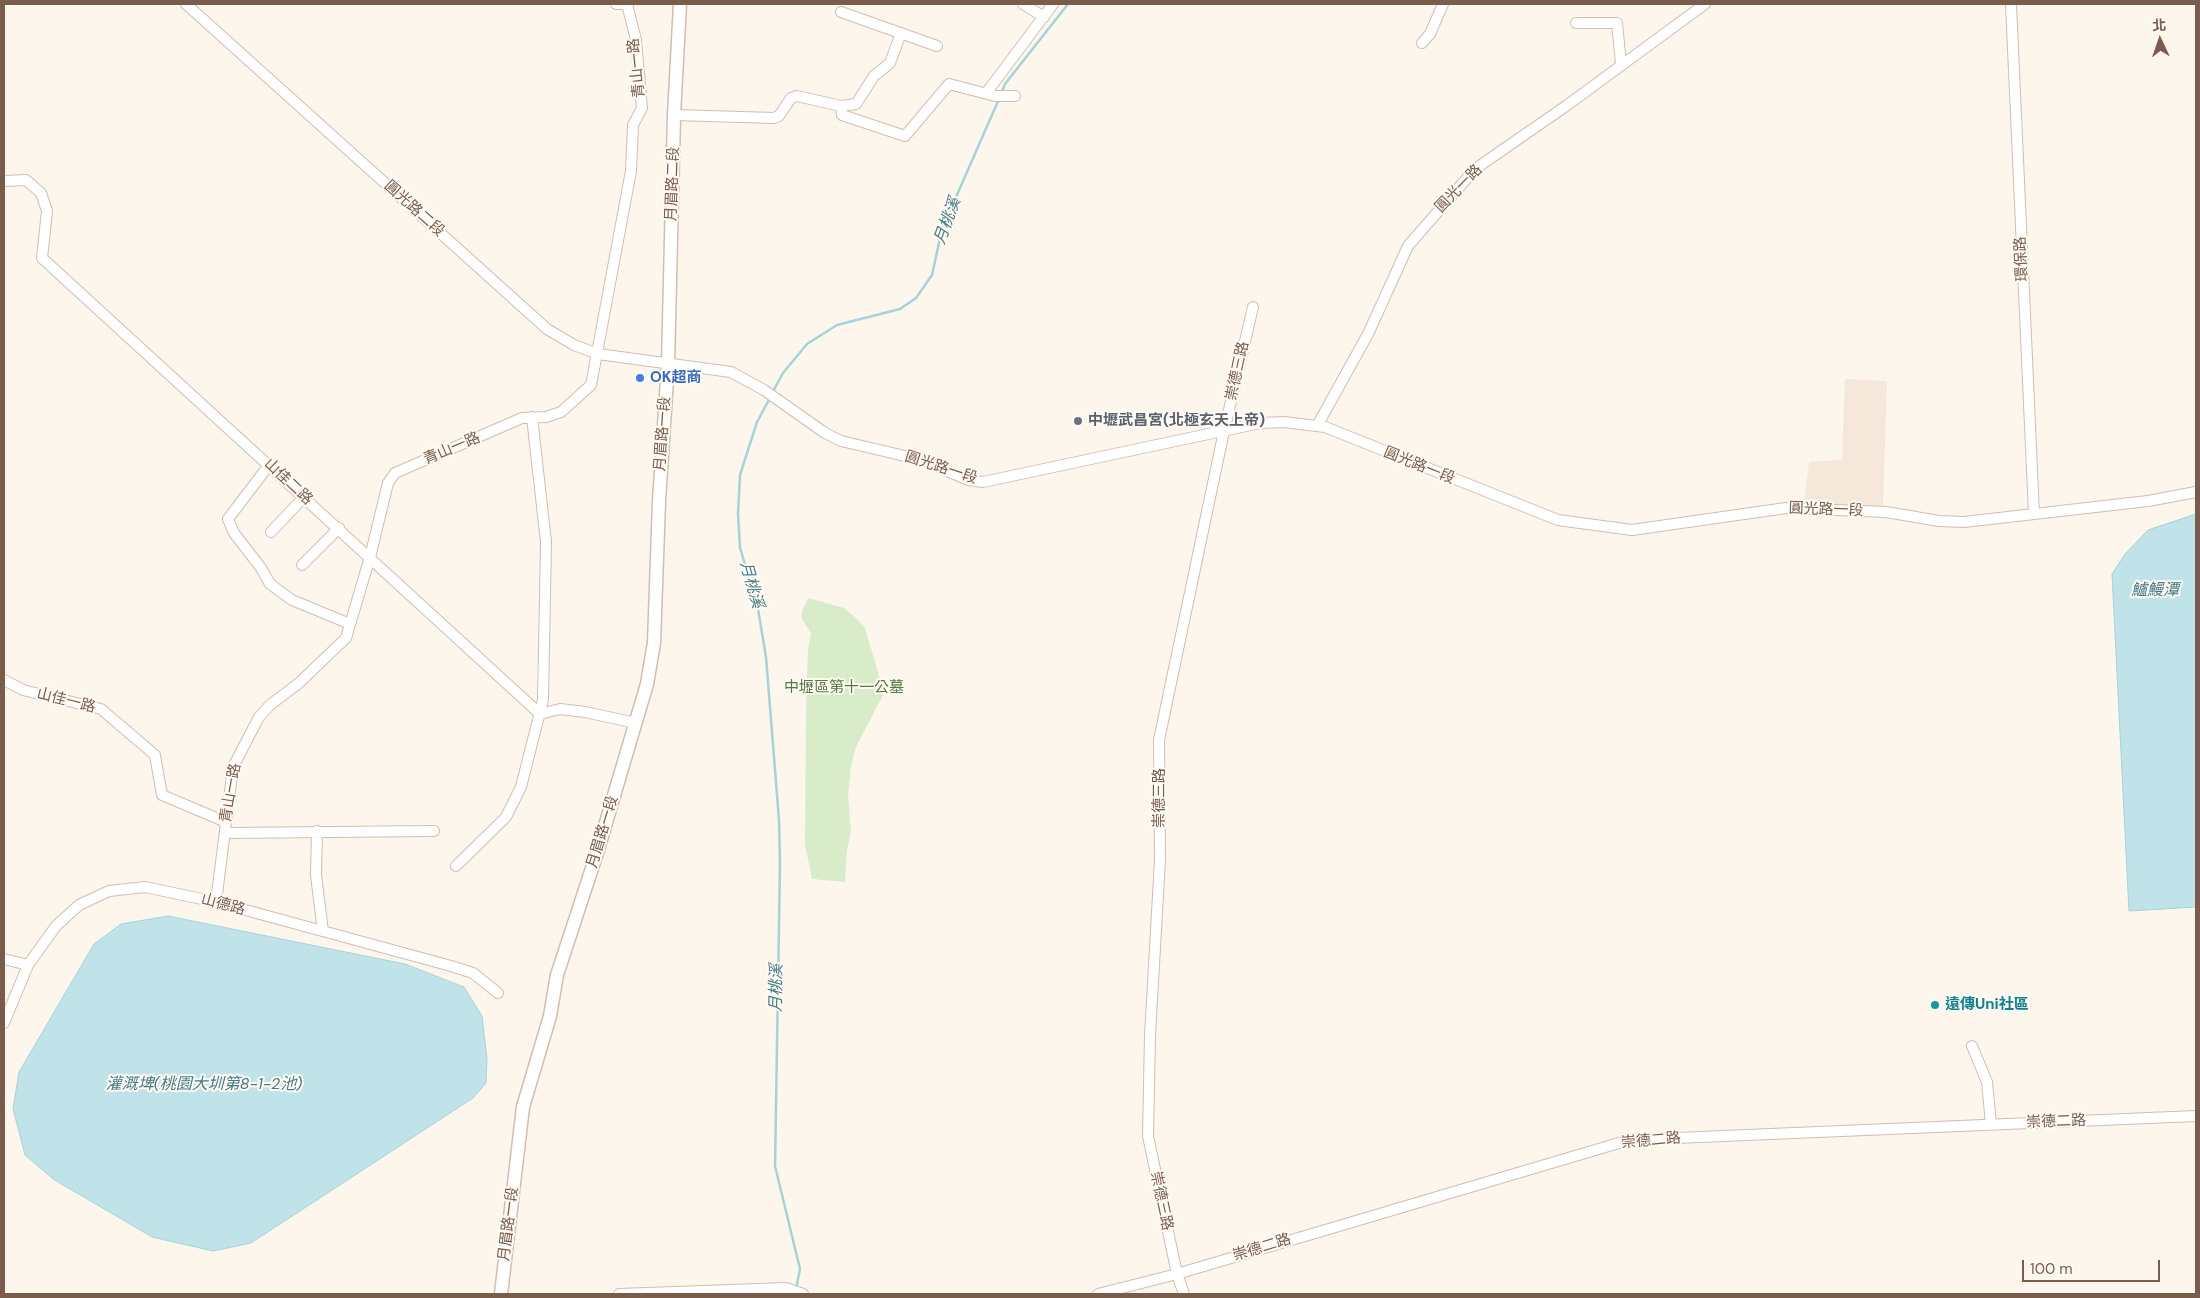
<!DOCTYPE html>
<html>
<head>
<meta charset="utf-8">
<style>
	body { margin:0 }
	#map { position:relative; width:2200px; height:1298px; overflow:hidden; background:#fdf6ec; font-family:"DM Sans","Noto Sans TC",sans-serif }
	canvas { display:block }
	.frame { position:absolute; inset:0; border:5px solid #7a5c4d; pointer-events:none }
	.north { position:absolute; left:2135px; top:15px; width:50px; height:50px; -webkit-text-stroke:4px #fffaf3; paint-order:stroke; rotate:357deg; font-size:14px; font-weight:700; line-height:20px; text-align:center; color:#7a5c4d }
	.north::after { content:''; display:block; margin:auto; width:18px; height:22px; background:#7a5c4d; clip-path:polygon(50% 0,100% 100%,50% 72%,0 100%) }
	.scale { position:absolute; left:2022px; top:1260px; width:138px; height:22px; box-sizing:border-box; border:2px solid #7a5c4d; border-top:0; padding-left:6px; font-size:15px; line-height:18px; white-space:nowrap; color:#7a5c4d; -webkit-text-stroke:4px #fffaf3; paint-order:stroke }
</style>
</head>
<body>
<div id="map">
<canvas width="2200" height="1298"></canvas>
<div class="frame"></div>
<div class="north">北</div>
<div class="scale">100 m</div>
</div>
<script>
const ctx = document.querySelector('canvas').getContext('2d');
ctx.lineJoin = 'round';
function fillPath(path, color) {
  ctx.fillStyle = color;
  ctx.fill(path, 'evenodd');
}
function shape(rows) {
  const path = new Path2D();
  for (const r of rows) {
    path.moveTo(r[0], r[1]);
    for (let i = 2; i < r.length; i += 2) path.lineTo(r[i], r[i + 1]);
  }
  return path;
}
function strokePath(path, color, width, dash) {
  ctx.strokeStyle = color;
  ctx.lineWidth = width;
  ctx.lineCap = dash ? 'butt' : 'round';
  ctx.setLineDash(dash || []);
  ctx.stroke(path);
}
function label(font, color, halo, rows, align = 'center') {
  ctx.font = font + ' "DM Sans","Noto Sans TC",sans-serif';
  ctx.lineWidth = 4;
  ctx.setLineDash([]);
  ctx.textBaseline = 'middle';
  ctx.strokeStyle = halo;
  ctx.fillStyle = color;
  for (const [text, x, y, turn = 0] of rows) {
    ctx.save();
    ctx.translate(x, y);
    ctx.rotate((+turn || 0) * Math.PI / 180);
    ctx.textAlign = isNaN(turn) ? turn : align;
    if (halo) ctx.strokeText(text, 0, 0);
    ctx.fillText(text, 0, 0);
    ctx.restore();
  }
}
fillPath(shape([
	[1845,379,1887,381,1883,506,1804,504,1809,462,1842,460]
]), '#f5e8da');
fillPath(shape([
	[808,598,844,608,860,622,865,628,884,693,856,747,851,766,848,795,851,831,847,850,845,882,812,879,805,845,806,715,808,649,811,633,802,619,802,611]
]), '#d8ecc9');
const water = shape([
	[2196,514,2196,907,2129,911,2112,574,2125,554,2148,530,2196,514],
	[168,916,405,964,464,987,482,1016,487,1059,486,1083,473,1098,251,1243,213,1251,152,1237,53,1179,25,1155,13,1109,19,1072,94,944,121,924,168,916]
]);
fillPath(water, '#bfe3e8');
strokePath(water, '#a5d3da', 1);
strokePath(shape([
	[1001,94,1005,84,1068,4],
	[772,393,783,373,807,344,837,325,900,309,916,298,932,275,942,229,999,99],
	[770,398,757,422,740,475,738,514,740,548,757,603,766,657,779,820,780,863,775,1166,800,1269,796,1289]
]), '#a5d3da', 2.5);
const minor = shape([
	[186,4,547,329,574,345,598,354,731,372,764,390,825,433,841,441,922,460,968,480,983,482,1260,423,1284,422,1325,427,1558,520,1632,530,1786,508,1886,512,1939,521,1964,522,2148,501,2196,492],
	[616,4,624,4],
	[1023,4,1044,17],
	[2011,4,2034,514],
	[841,12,937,46],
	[1576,23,1617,23,1621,64],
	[1422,43,1430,34,1443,4],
	[987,92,1053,4],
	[841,106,856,104,874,76,890,63,901,33],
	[674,115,774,118,779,116,791,98,797,96,841,106,842,115,905,136,949,84,995,96,1015,96],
	[4,181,26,180,41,193,47,211,42,258,540,714,560,709,585,712,636,723],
	[1317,426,1368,334,1408,246,1475,169,1566,106,1705,4],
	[269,465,228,519,234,533,261,568,270,584,292,600,350,624],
	[271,532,304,497],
	[302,565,339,528],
	[4,680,23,690,101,709,155,755,162,795,226,822],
	[317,831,316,875,323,931],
	[225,833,434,831],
	[456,866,506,817,521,787,543,700,546,542,532,417],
	[216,902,233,767,259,717,270,705,299,683,346,638,370,557,388,483,395,473,522,418,546,417,561,412,591,385,631,171,633,125,642,108,636,40,627,4],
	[4,959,28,965],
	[4,1023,28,965,56,926,79,905,109,891,145,887,216,902,451,966,473,973,498,993],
	[1972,1046,1987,1082,1991,1124],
	[619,1294,786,1288,803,1294],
	[1098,1294,1177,1274,1629,1140,2196,1116],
	[1184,1294,1177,1274,1148,1136,1150,1035,1160,860,1159,740,1224,431,1253,307]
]);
const tertiary = shape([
	[501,1294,523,1107,550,1016,557,975,597,853,647,684,654,643,659,501,668,364,674,115,680,4]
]);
strokePath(minor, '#d1beb0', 12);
strokePath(tertiary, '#d1beb0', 15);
strokePath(minor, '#fff', 10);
strokePath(tertiary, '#fff', 12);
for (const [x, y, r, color] of [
	[640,378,5,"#3f7fe0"],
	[1078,421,5,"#6b7280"],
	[1935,1005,5,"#0f9aa8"]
]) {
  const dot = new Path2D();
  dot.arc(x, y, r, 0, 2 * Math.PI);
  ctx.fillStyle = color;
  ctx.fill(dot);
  strokePath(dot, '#fffaf3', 2);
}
label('15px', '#7a5c4d', '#fffaf3', [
	["青山一路",637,68,-96],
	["月眉路二段",673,184,-88],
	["圓光一路",1459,189,-46],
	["圓光路二段",414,209,42],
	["環保路",2022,259,-93],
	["崇德三路",1238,371,-78],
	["月眉路一段",663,434,-86],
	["青山一路",452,449,-23],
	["圓光路一段",1419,466,22],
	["圓光路一段",941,468,18],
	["山佳二路",288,482,43],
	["圓光路一段",1826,510,2],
	["山佳一路",66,701,14],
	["青山一路",231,793,-80],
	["崇德三路",1160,798,-90],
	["月眉路一段",603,832,-73],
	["山德路",223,905,15],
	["崇德二路",2056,1122,-2],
	["崇德二路",1651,1141,-5],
	["崇德三路",1161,1201,78],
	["月眉路一段",509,1224,-83],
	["崇德二路",1262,1248,-17]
]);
label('bold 15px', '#366cbe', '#fffaf3', [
	["OK超商",650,378]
], 'left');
label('bold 15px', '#5b616d', '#fffaf3', [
	["中壢武昌宮(北極玄天上帝)",1088,421]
], 'left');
label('15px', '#537a41', '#fffaf3', [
	["中壢區第十一公墓",844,688]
]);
label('bold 15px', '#0d838f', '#fffaf3', [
	["遠傳Uni社區",1945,1005]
], 'left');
label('italic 16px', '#437c86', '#fffaf3', [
	["月桃溪",948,221,-70],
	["月桃溪",751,585,74],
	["鱸鰻潭",2155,591],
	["月桃溪",777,988,-89],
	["灌溉埤(桃園大圳第8-1-2池)",204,1085]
]);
</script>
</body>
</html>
